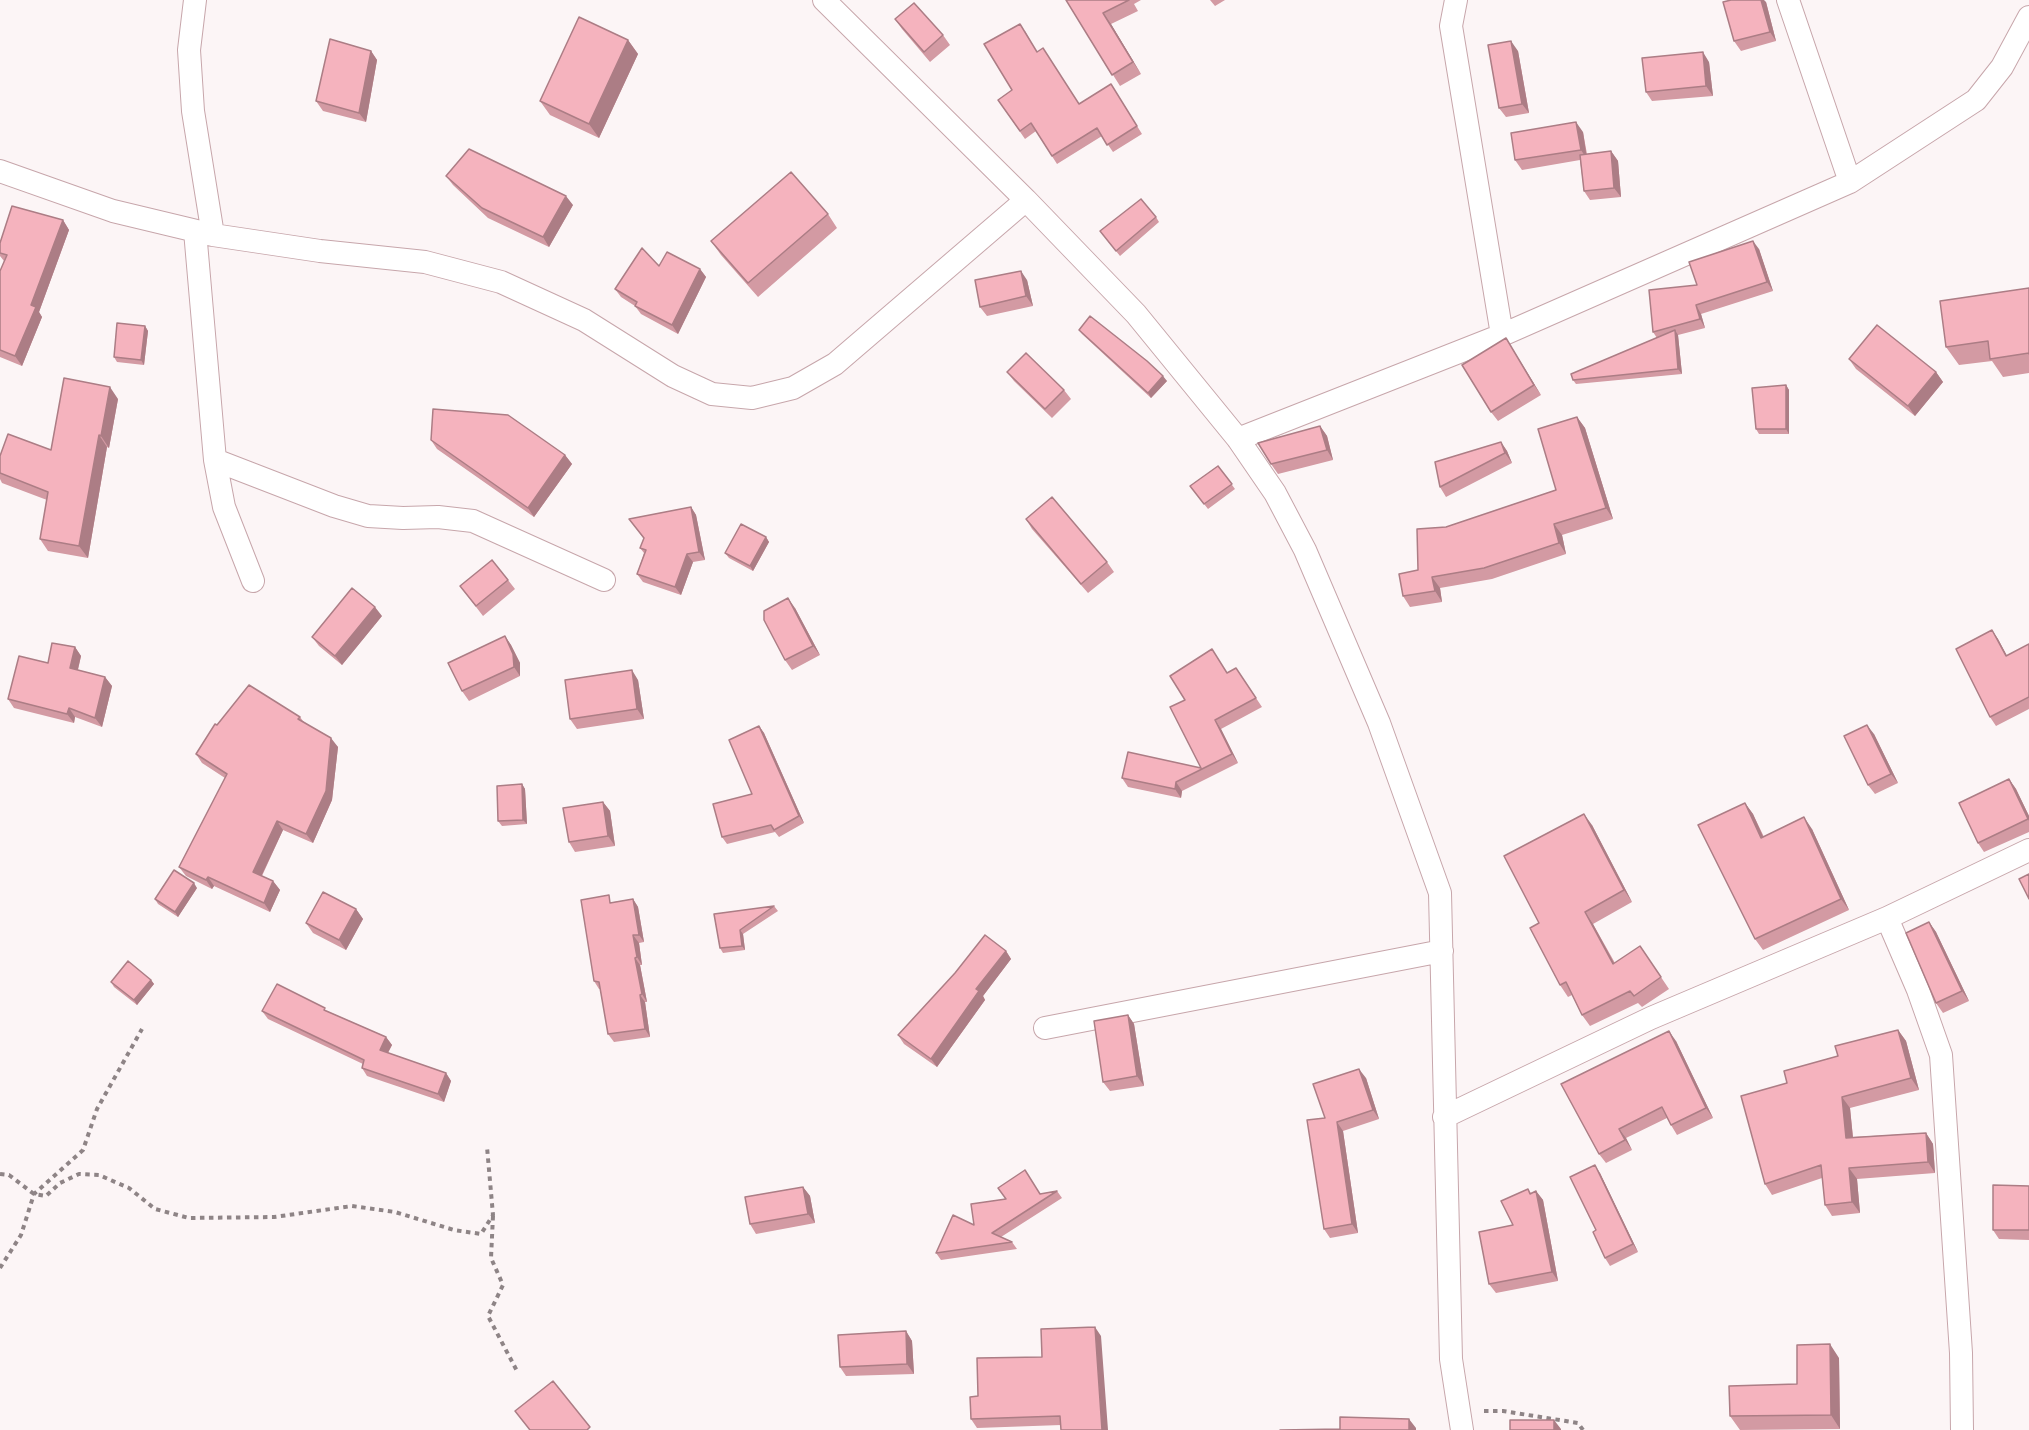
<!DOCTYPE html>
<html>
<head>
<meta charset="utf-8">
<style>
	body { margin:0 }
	canvas { display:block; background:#fcf5f6 }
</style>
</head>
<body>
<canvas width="2029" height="1430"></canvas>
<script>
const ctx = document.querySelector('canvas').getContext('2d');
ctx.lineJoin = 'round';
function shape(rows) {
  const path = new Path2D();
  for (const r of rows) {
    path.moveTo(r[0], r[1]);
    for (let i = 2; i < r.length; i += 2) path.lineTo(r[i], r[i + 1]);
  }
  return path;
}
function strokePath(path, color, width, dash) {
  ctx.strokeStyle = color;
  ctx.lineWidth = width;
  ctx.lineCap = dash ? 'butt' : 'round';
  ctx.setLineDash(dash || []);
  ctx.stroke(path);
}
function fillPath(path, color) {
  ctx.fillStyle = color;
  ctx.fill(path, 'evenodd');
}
const street = shape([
	[195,0,189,50,193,111,213,235],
	[824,0,1026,200,1136,314,1238,439,1275,493,1305,550,1379,723,1440,893,1451,1359,1462,1430],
	[1456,0,1451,26,1502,335],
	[1788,0,1850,182],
	[0,171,113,211,213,235,320,251,425,262,501,282,584,320,673,376,712,394,752,398,793,388,835,364,1026,200],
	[195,231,215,460,224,507,253,581],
	[1238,439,1502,335,1850,182,1976,100,2002,67,2029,17],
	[215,460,334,506,368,516,403,518,438,517,473,521,604,580],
	[1887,918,1918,990,1941,1055,1961,1353,1962,1430],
	[1045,1028,1442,951],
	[1444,1117,1651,1018,1887,918,2029,850]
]);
strokePath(street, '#c7a6ab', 24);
strokePath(shape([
	[0,1174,9,1175,34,1194,46,1196,60,1183,79,1174,99,1175,129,1188,155,1209,189,1218,274,1217,352,1206,395,1212,454,1230,481,1234,493,1215,487,1147],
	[493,1216,491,1258,503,1285,488,1316,517,1371],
	[0,1268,21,1235,34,1194,83,1150,97,1109,142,1029],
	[1484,1411,1503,1411,1578,1423,1583,1430]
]), '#8e8486', 4, [4.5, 4.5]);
strokePath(street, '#fff', 22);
fillPath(shape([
	[1066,0,1141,0,1134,4,1138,11,1111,24,1141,74,1120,86],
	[1210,0,1225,0,1215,6],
	[1766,2,1776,41,1741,51,1734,41],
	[895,19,943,35,950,45,930,62,902,29],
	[1025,31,1037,52,1079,104,1116,92,1142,134,1113,152,1102,136,1057,164,1036,131,1025,139,998,100,1012,90],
	[628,40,638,54,599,138,550,115,540,101],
	[371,51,377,60,366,122,323,111,316,101],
	[1518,51,1529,113,1506,117,1499,108],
	[1709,62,1713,96,1652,101,1646,92],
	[1583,132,1587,154,1611,151,1618,161,1621,197,1590,200,1584,191,1580,160,1522,170,1515,160],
	[446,176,573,205,549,247,488,218,453,185],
	[828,214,837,228,758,297,721,255,711,241],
	[1156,217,1159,222,1120,256,1103,235],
	[63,220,69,230,39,312,42,317,22,366,0,357,0,271,4,261,0,256,0,243],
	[1759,249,1773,291,1701,314,1705,328,1678,335,1682,374,1576,384,1573,380,1657,338,1653,332,1697,285],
	[659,266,700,269,706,277,678,334,641,314,635,306,621,297,615,289],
	[1027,280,1033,306,987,316,980,307],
	[2029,288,2029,373,2003,377,1992,361,1959,365,1946,347],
	[145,326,148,331,144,365,117,362,114,357],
	[1079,330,1167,381,1151,398,1082,334],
	[1506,338,1541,395,1498,421,1491,412],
	[1849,359,1936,372,1943,382,1915,416,1856,369],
	[1007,372,1064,390,1071,399,1052,418,1014,381],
	[1786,385,1789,390,1789,434,1759,434,1756,429],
	[118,399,109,448,107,447,88,558,48,551,40,539,47,500,2,483,0,479,0,456,51,450],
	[1577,417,1585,428,1613,519,1562,535,1566,554,1492,579,1440,588,1442,602,1410,607,1403,596,1446,527,1556,490],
	[1320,426,1327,436,1333,460,1278,474,1271,464],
	[431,440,565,455,572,464,534,517,437,449],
	[1501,442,1507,451,1512,463,1446,497,1440,487],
	[1218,466,1235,489,1208,509,1190,486],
	[691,507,696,515,705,560,693,562,681,595,643,582,637,574,644,553,640,548,644,539,629,519],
	[1026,519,1107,562,1114,572,1088,593,1032,529],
	[766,537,769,542,753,571,729,558,725,553],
	[508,580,515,589,483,616,460,586],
	[795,608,820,655,792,670,785,660],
	[382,616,342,665,319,646,312,637],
	[1992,630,1998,639,2007,656,2029,644,2029,709,1996,726,1990,717],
	[505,636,511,645,520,663,520,676,469,701,462,691],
	[75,647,81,656,78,670,105,677,112,686,102,727,75,717,74,723,14,708,8,699,48,663],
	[1236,668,1262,707,1221,729,1238,763,1182,791,1181,798,1128,787,1122,778,1201,768,1185,700],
	[638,680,644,719,577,729,570,719],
	[300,717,303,721,338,747,332,800,313,843,283,830,262,876,273,881,280,890,270,912,214,886,212,889,186,876,179,867,225,778,202,763,196,754,217,725],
	[759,726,764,733,804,823,779,837,775,832,727,844,722,837,752,794],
	[1874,734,1898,783,1875,794,1868,785],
	[2009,779,2016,789,2029,816,2029,832,1984,852,1978,843],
	[522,784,525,789,527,824,502,826,498,821],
	[603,802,610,811,615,846,575,852,569,842],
	[1745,803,1753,814,1764,837,1812,829,1849,910,1763,950,1755,939],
	[1592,825,1632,902,1593,924,1615,963,1640,946,1669,989,1642,1007,1638,1003,1590,1026,1582,1015,1572,995,1568,997,1560,985,1539,923],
	[197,888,178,917,158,904,155,899],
	[633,899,638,907,644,942,639,943,642,965,640,965,647,1002,645,1002,650,1037,614,1042,608,1034,601,989,599,989,594,981,614,902],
	[774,906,778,911,743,934,745,950,723,953,720,948,714,914],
	[356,909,363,919,346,950,313,933,306,923],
	[1929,922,1936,932,1969,1001,1943,1013,1936,1003],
	[1006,951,1011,959,983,996,985,1000,937,1067,904,1044,898,1035],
	[151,980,154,984,137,1005,114,987,111,982],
	[262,1011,327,1011,386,1037,392,1045,388,1053,446,1073,451,1081,444,1102,367,1076,362,1068,363,1064,268,1019],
	[1128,1015,1134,1024,1144,1086,1110,1091,1103,1082],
	[1898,1030,1906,1041,1919,1090,1850,1108,1853,1137,1926,1133,1933,1144,1935,1173,1857,1179,1860,1213,1832,1216,1825,1205,1822,1178,1772,1195,1765,1184,1787,1083,1838,1056],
	[1676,1041,1713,1118,1677,1135,1671,1125,1667,1118,1626,1138,1632,1150,1606,1163,1599,1154],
	[1366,1078,1379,1119,1343,1131,1358,1233,1330,1238,1324,1229,1325,1118],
	[1600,1173,1638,1252,1610,1266,1605,1258,1596,1230],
	[2029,1186,2029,1240,1999,1239,1993,1230],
	[803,1187,810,1196,815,1223,756,1234,750,1224],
	[1528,1189,1531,1193,1536,1191,1543,1200,1558,1281,1496,1293,1489,1284],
	[1057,1191,1062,1198,1001,1237,1012,1242,1017,1249,941,1260,936,1253,974,1225,1041,1194],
	[906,1331,912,1341,914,1374,846,1376,840,1367],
	[1101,1336,1061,1425,977,1428,971,1419,978,1396,1042,1357],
	[1839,1358,1840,1429,1740,1430,1730,1416,1797,1384]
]), '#d39aa3');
fillPath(shape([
	[1761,0,1764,0,1766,2,1776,41,1770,32],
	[1103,13,1111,24,1141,74,1133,62],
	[628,40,638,54,599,138,589,124],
	[1511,41,1518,51,1529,113,1522,104],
	[371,51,377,60,366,122,359,113],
	[1703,52,1709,62,1713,96,1706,86],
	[1576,122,1583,132,1587,159,1581,150],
	[1611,151,1618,161,1621,197,1614,188],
	[566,196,573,205,549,247,543,237],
	[63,220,69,230,39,312,42,317,22,366,15,356,31,305],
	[1753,241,1759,249,1773,291,1767,282],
	[700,269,706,277,678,334,672,325],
	[1021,271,1027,280,1033,306,1026,296],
	[1696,305,1701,314,1705,328,1700,319],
	[145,326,148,331,144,365,141,360],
	[1675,330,1678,335,1682,374,1678,369],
	[1506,338,1512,348,1541,395,1534,385],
	[1936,372,1943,382,1915,416,1908,406],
	[1163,376,1167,381,1151,398,1148,393],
	[1786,385,1789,390,1789,434,1786,429],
	[110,387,118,399,109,448,101,436],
	[1577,417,1585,428,1613,519,1606,508],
	[1320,426,1327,436,1333,460,1327,450],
	[99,435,107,447,88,558,79,546],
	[1501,442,1507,451,1512,463,1505,453],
	[565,455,572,464,534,517,528,508],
	[691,507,696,515,705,560,699,552],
	[1554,524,1562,535,1566,554,1559,543],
	[766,537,769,542,753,571,750,566],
	[687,554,693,562,681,595,675,587],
	[1432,577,1440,588,1442,602,1435,591],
	[788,598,795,608,820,655,813,646],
	[375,607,382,616,342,665,335,656],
	[1992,630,1998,639,2012,665,2006,656],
	[505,636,511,645,520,663,520,676,514,667],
	[75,647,81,656,76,677,70,668],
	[632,670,638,680,644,719,637,709],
	[105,677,112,686,102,727,95,718],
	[69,708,75,717,74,723,67,714],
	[1215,720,1221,729,1238,763,1232,754],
	[1867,725,1874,734,1898,783,1891,774],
	[759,726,764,733,804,823,799,816],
	[331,738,338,747,332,800,313,843,306,834],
	[2009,779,2016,789,2029,816,2029,821],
	[1176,782,1182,791,1181,798,1175,789],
	[522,784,525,789,527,824,523,820],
	[603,802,610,811,615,846,608,836],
	[1745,803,1753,814,1769,850,1761,838],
	[1584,814,1592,825,1632,902,1624,890],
	[1804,817,1812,829,1849,910,1841,899],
	[277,821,283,830,259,881,253,872],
	[208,877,214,886,212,889,206,880],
	[273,881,280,890,270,912,264,903],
	[194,883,197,888,178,917,175,912],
	[633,899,638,907,644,942,639,935],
	[356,909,363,919,346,950,339,940],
	[1585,912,1593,924,1621,976,1613,964],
	[1929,922,1936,932,1969,1001,1962,991],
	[740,930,743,934,745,950,742,946],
	[633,935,639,943,642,965,637,957],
	[1006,951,1011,959,983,996,985,1000,937,1067,931,1059,976,989],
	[635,958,640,965,647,1002,642,994],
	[151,980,154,984,137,1005,134,1000],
	[640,995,645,1002,650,1037,645,1029],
	[1128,1015,1134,1024,1144,1086,1137,1076],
	[1898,1030,1906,1041,1919,1090,1911,1078],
	[1669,1031,1676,1041,1713,1118,1706,1108],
	[386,1037,392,1045,385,1058,380,1050],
	[1359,1069,1366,1078,1379,1119,1373,1110],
	[446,1073,451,1081,444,1102,438,1094],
	[1842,1097,1850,1108,1854,1149,1846,1138],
	[1337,1122,1343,1131,1358,1233,1352,1224],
	[1619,1129,1626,1138,1632,1150,1625,1140],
	[1926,1133,1933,1144,1935,1173,1928,1162],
	[1595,1165,1600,1173,1638,1252,1633,1244],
	[1849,1168,1857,1179,1860,1213,1852,1202],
	[803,1187,810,1196,815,1223,808,1214],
	[1536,1191,1543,1200,1558,1281,1552,1272],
	[1095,1327,1101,1336,1108,1430,1102,1430],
	[906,1331,912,1341,914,1374,907,1364],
	[1830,1344,1839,1358,1840,1429,1831,1415],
	[1409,1419,1416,1428,1416,1430,1409,1430],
	[1554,1420,1561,1429,1561,1430,1554,1430]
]), '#ac7d85');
const building = shape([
	[1066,0,1129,0,1103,13,1133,62,1112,75,1066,0],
	[1731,0,1761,0,1770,32,1734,41,1723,2,1731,0],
	[914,3,943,35,924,52,895,19,914,3],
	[579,17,628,40,589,124,540,101,579,17],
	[1020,24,1037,52,1043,48,1079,104,1111,84,1137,126,1107,145,1097,128,1052,156,1031,123,1020,131,998,100,1012,90,984,44,1020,24],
	[330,39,371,51,359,113,316,101,330,39],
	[1511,41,1522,104,1499,108,1488,45,1511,41],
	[1703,52,1706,86,1646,92,1642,58,1703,52],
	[1576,122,1581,150,1515,160,1511,133,1576,122],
	[469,149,566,196,543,237,482,208,446,176,469,149],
	[1611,151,1614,188,1584,191,1580,155,1611,151],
	[791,172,828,214,748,283,711,241,791,172],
	[1141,199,1156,217,1116,251,1100,231,1141,199],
	[12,206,63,220,31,305,36,307,15,356,0,350,0,271,7,255,0,253,0,243,12,206],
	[1753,241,1767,282,1696,305,1700,319,1653,332,1649,290,1697,285,1689,262,1753,241],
	[642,248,659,266,667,252,700,269,672,325,635,306,637,302,615,289,642,248],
	[1021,271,1026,296,980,307,975,280,1021,271],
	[2029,288,2029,354,2029,353,1990,359,1988,341,1946,347,1940,301,2029,288],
	[1090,316,1147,361,1163,376,1148,393,1079,330,1090,316],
	[117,323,145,326,141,360,114,357,117,323],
	[1877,325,1936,372,1908,406,1849,359,1877,325],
	[1675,330,1678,369,1573,380,1571,374,1675,330],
	[1506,338,1534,385,1491,412,1462,365,1506,338],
	[1026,353,1064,390,1045,409,1007,372,1026,353],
	[64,378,110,387,101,436,99,435,79,546,40,539,48,492,0,473,0,456,8,434,51,450,64,378],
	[1786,385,1786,429,1756,429,1752,388,1786,385],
	[433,409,508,415,565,455,528,508,431,440,433,409],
	[1577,417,1606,508,1554,524,1559,543,1484,568,1432,577,1435,591,1403,596,1399,574,1418,570,1417,529,1446,527,1556,490,1538,429,1577,417],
	[1320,426,1327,450,1271,464,1258,443,1320,426],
	[1501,442,1505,453,1440,487,1435,462,1501,442],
	[1218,466,1232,484,1204,504,1190,486,1218,466],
	[1052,497,1107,562,1081,584,1026,519,1052,497],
	[691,507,699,552,687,554,675,587,637,574,646,550,640,548,644,538,629,519,691,507],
	[741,524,766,537,750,566,725,553,741,524],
	[492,560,508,580,476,606,460,586,492,560],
	[352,588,375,607,335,656,312,637,352,588],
	[788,598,813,646,785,660,764,620,764,611,788,598],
	[1992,630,2006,656,2029,644,2029,697,1990,717,1956,649,1992,630],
	[505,636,513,654,514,667,462,691,448,663,505,636],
	[52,643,75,647,70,668,105,677,95,718,69,708,67,714,8,699,19,656,48,663,52,643],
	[1212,649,1227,673,1236,668,1256,698,1215,720,1232,754,1176,782,1175,789,1122,778,1128,752,1201,768,1170,707,1185,700,1170,676,1212,649],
	[632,670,637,709,570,719,565,680,632,670],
	[249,685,300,717,298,719,331,738,326,791,306,834,277,821,253,872,273,881,264,903,208,877,206,880,179,867,227,774,196,754,215,724,217,725,249,685],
	[1867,725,1891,774,1868,785,1844,736,1867,725],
	[759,726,799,816,774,830,771,825,722,837,713,804,752,794,729,740,759,726],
	[2009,779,2028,819,1978,843,1959,803,2009,779],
	[522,784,523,820,498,821,497,786,522,784],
	[603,802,608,836,569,842,563,808,603,802],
	[1745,803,1761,838,1804,817,1841,899,1755,939,1698,825,1745,803],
	[1584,814,1624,890,1585,912,1613,964,1640,946,1661,977,1634,996,1630,991,1582,1015,1566,982,1560,985,1530,928,1539,923,1504,856,1584,814],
	[174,870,194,883,175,912,155,899,174,870],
	[2029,874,2029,899,2019,879,2029,874],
	[323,892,356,909,339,940,306,923,323,892],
	[609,895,610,903,633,899,639,935,633,935,637,957,635,958,642,994,640,995,645,1029,608,1034,599,982,594,981,581,900,609,895],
	[774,906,740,930,742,946,720,948,714,914,774,906],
	[1929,922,1962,991,1936,1003,1906,933,1929,922],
	[985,935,1006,951,976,989,979,991,931,1059,898,1035,955,973,985,935],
	[128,961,151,980,134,1000,111,982,128,961],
	[277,984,325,1008,324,1010,386,1037,380,1050,446,1073,438,1094,362,1068,364,1060,262,1011,277,984],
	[1128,1015,1137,1076,1103,1082,1094,1021,1128,1015],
	[1898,1030,1911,1078,1842,1097,1846,1138,1926,1133,1928,1162,1849,1168,1852,1202,1825,1205,1821,1165,1765,1184,1741,1096,1787,1083,1784,1071,1838,1056,1835,1046,1898,1030],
	[1669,1031,1706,1108,1671,1125,1662,1107,1619,1129,1625,1140,1599,1154,1561,1084,1669,1031],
	[1359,1069,1373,1110,1337,1122,1352,1224,1324,1229,1307,1120,1325,1118,1313,1084,1359,1069],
	[1595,1165,1633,1244,1605,1258,1593,1232,1596,1230,1570,1177,1595,1165],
	[1025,1170,1040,1194,1057,1191,992,1233,1012,1242,936,1253,953,1215,974,1225,971,1204,1006,1199,998,1188,1025,1170],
	[1993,1185,2029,1186,2029,1230,1993,1230,1993,1185],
	[803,1187,808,1214,750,1224,745,1197,803,1187],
	[1528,1189,1530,1194,1536,1191,1552,1272,1489,1284,1479,1232,1513,1225,1501,1201,1528,1189],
	[1095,1327,1102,1430,1061,1430,1060,1416,971,1419,970,1397,978,1396,977,1358,1042,1357,1041,1329,1095,1327],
	[906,1331,907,1364,840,1367,838,1335,906,1331],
	[1830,1344,1831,1415,1730,1416,1729,1386,1797,1384,1797,1345,1830,1344],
	[553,1381,590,1427,587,1430,530,1430,515,1411,553,1381],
	[1340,1417,1409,1419,1409,1430,1280,1430,1340,1429,1340,1417],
	[1510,1420,1554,1420,1554,1430,1510,1430,1510,1420]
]);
fillPath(building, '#f5b3be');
strokePath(building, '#ac7d85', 1.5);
</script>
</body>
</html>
